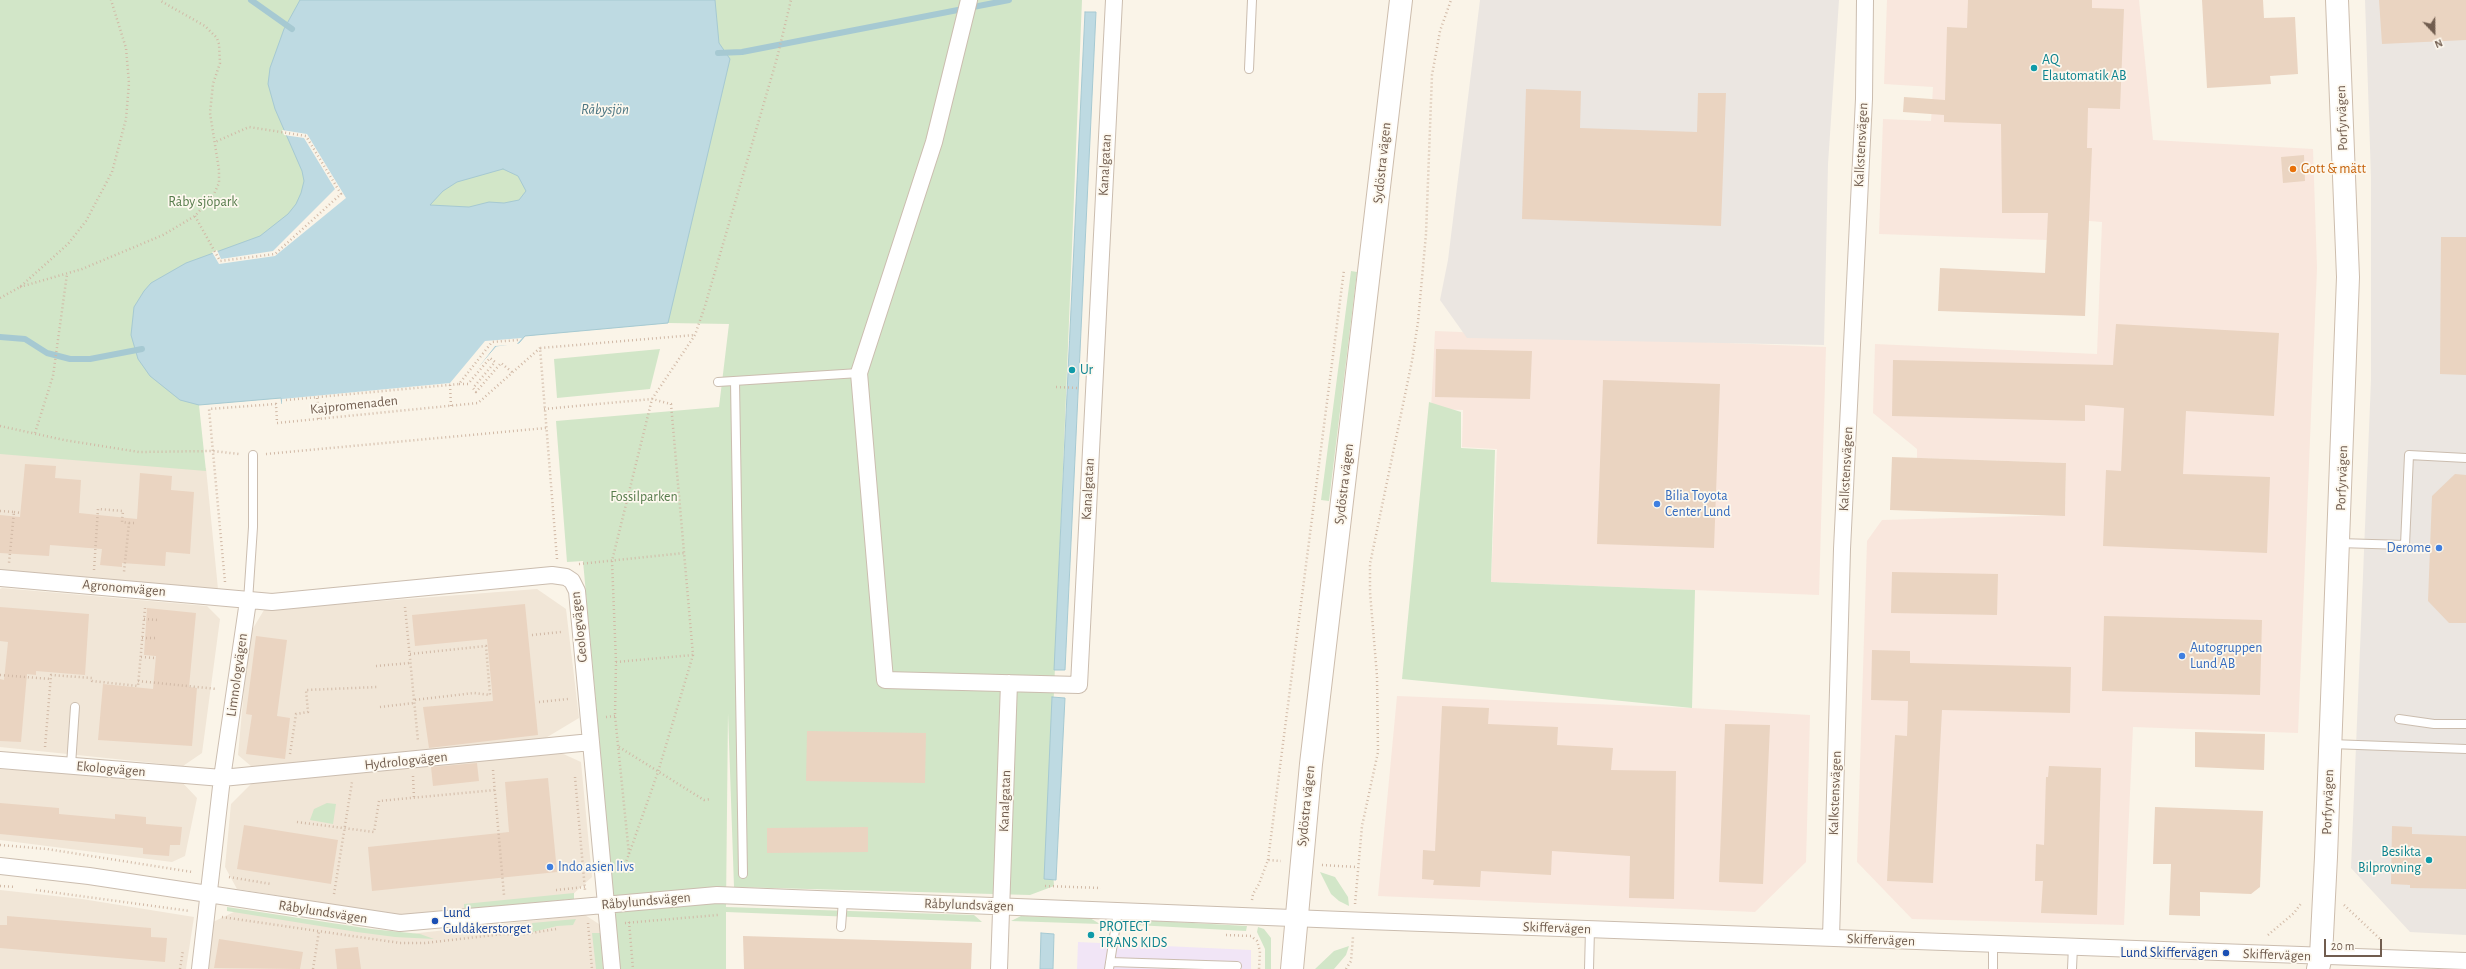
<!DOCTYPE html>
<html>
<head>
<meta charset="utf-8">
<style>
	body { margin:0 }
	#map { position:relative; width:2466px; height:969px; overflow:hidden; background:#faf4e8; font-family:"Alegreya Sans",sans-serif }
	canvas { display:block }
	.north { position:absolute; left:2414px; top:12px; width:40px; height:40px; -webkit-text-stroke:3px #fdf8ee; paint-order:stroke; rotate:158deg; font-size:11px; font-weight:700; line-height:16px; text-align:center; color:#715d4f }
	.north::after { content:''; display:block; margin:auto; width:14px; height:18px; background:#715d4f; clip-path:polygon(50% 0,100% 100%,50% 72%,0 100%) }
	.scale { position:absolute; left:2324px; top:939px; width:58px; height:18px; box-sizing:border-box; border:2px solid #715d4f; border-top:0; padding-left:5px; font-size:12px; line-height:14px; white-space:nowrap; color:#715d4f; -webkit-text-stroke:3px #fdf8ee; paint-order:stroke }
</style>
</head>
<body>
<div id="map">
<canvas width="2466" height="969"></canvas>
<div class="north">N</div>
<div class="scale">20 m</div>
</div>
<script>
const ctx = document.querySelector('canvas').getContext('2d');
ctx.lineJoin = 'round';
function fillPath(path, color) {
  ctx.fillStyle = color;
  ctx.fill(path, 'evenodd');
}
function shape(rows) {
  const path = new Path2D();
  for (const r of rows) {
    path.moveTo(r[0], r[1]);
    for (let i = 2; i < r.length; i += 2) path.lineTo(r[i], r[i + 1]);
  }
  return path;
}
function strokePath(path, color, width, dash) {
  ctx.strokeStyle = color;
  ctx.lineWidth = width;
  ctx.lineCap = dash ? 'butt' : 'round';
  ctx.setLineDash(dash || []);
  ctx.stroke(path);
}
function label(font, color, halo, rows, align = 'center') {
  ctx.font = font + ' "Alegreya Sans",sans-serif';
  ctx.lineWidth = 3.5;
  ctx.setLineDash([]);
  ctx.textBaseline = 'middle';
  ctx.strokeStyle = halo;
  ctx.fillStyle = color;
  for (const [text, x, y, turn = 0] of rows) {
    ctx.save();
    ctx.translate(x, y);
    ctx.rotate((+turn || 0) * Math.PI / 180);
    ctx.textAlign = isNaN(turn) ? turn : align;
    if (halo) ctx.strokeText(text, 0, 0);
    ctx.fillText(text, 0, 0);
    ctx.restore();
  }
}
fillPath(shape([
	[0,453,206,468,218,589,0,571],
	[2,588,207,606,220,619,202,753,183,766,0,747,0,589],
	[537,589,566,609,579,718,539,742,258,772,238,755,249,635,264,610],
	[559,752,581,762,592,877,571,896,400,915,237,889,225,867,231,804,253,782],
	[0,769,180,780,197,798,185,856,172,862,0,840],
	[0,890,82,899,194,917,186,969,0,969],
	[238,910,400,935,585,915,619,937,622,969,207,969,213,922]
]), '#f1e6d7');
fillPath(shape([
	[1887,0,2139,0,2153,140,2313,149,2317,268,2298,733,2133,727,2124,925,1912,919,1857,862,1867,541,1882,520,2065,515,2066,463,1917,458,1917,449,1873,413,1875,344,2097,354,2102,222,2089,221,2047,240,1879,234,1883,119,1931,121,1933,87,1884,84],
	[1435,331,1826,347,1819,595,1491,582,1497,449,1462,447,1463,410,1431,409],
	[1397,696,1692,708,1810,715,1806,862,1755,912,1378,896]
]), '#f9e7dd');
fillPath(shape([
	[1480,0,1839,0,1828,164,1824,345,1467,338,1440,300,1448,260],
	[2365,0,2466,0,2466,935,2410,932,2351,868,2371,380,2371,177]
]), '#ebe6e1');
fillPath(shape([
	[1078,942,1251,950,1251,969,1077,969]
]), '#f1e5f6');
fillPath(shape([
	[0,0,1082,0,1049,815,1054,886,1030,895,734,887,728,713,726,907,974,915,982,922,726,912,726,969,620,969,583,561,567,562,556,421,719,407,729,324,668,323,525,336,519,343,496,346,282,398,199,405,206,471,0,454],
	[1351,271,1357,272,1329,501,1321,500],
	[660,349,650,389,557,398,554,359],
	[1429,402,1461,412,1461,448,1495,450,1491,582,1695,590,1692,708,1402,679],
	[327,803,336,804,333,824,310,820,314,809],
	[1320,872,1335,877,1348,897,1349,906,1339,901,1331,894],
	[574,893,574,899,464,909,464,904],
	[227,907,371,929,420,934,434,939,395,937,357,932,227,911],
	[1021,916,1090,918,1100,924,1011,921],
	[576,919,573,925,557,926,533,932,532,923],
	[1138,920,1247,926,1246,931,1136,925],
	[1258,927,1264,929,1271,938,1271,969,1265,969,1265,949,1257,932],
	[592,933,600,933,603,969,596,969],
	[1349,946,1346,955,1334,969,1315,969,1334,951]
]), '#d2e6c8');
const water = shape([
	[300,0,715,0,719,43,730,59,668,323,525,336,519,343,496,346,461,387,282,404,281,398,199,405,180,400,150,376,138,359,131,335,134,307,144,291,151,283,186,263,260,236,288,214,296,204,301,193,304,181,302,171,275,109,268,84,270,68,284,29,300,0],
	[503,169,518,176,526,191,519,200,504,203,489,202,469,207,430,205,443,191,457,182,503,169],
	[1085,12,1096,12,1065,670,1054,670,1085,12],
	[1052,697,1065,698,1056,880,1044,879,1052,697],
	[1041,933,1054,934,1053,969,1040,969,1041,933]
]);
fillPath(water, '#bedae2');
strokePath(water, '#a6c9d2', 1);
fillPath(shape([
	[282,130,307,134,346,198,275,256,219,264,212,252,217,250,221,259,273,251,335,189,304,138,284,135],
	[522,338,516,345,495,346,462,389,282,406,282,399,450,383,485,341]
]), '#faf4e8');
strokePath(shape([
	[251,0,292,29],
	[718,53,742,52,1009,0],
	[0,337,25,339,47,353,70,359,90,359,142,349]
]), '#a6c9d2', 6);
fillPath(shape([
	[1968,0,2092,0,2092,8,2124,9,2120,109,2088,108,2087,148,2092,148,2085,316,1938,311,1940,268,2045,273,2048,213,2002,213,2001,124,1944,122,1944,115,1903,112,1904,97,1945,100,1947,27,1967,28],
	[2202,0,2263,0,2264,18,2295,17,2298,74,2270,76,2271,84,2207,88],
	[2379,0,2466,0,2466,40,2382,44],
	[1526,89,1581,91,1580,128,1697,132,1698,93,1726,93,1721,226,1522,219],
	[2304,155,2305,181,2283,183,2281,157],
	[2441,237,2466,237,2466,375,2440,374],
	[2116,324,2279,333,2274,416,2186,411,2183,474,2270,477,2267,553,2103,546,2106,470,2121,471,2124,408,2085,405,2085,421,1892,416,1893,360,2113,365],
	[1436,349,1532,351,1530,399,1435,397],
	[1603,380,1720,384,1714,548,1597,544],
	[1892,457,2066,463,2065,516,1890,510],
	[25,464,56,466,55,478,81,480,79,513,137,519,140,473,172,476,171,490,194,492,190,554,166,552,165,566,122,563,122,567,100,565,102,549,50,545,49,556,0,553,0,515,20,517],
	[2455,474,2466,475,2466,623,2449,623,2428,601,2432,496],
	[1892,572,1998,574,1997,615,1891,613],
	[525,604,538,735,429,748,423,707,493,701,487,639,415,646,412,615],
	[0,607,89,614,85,675,36,671,36,675,27,674,21,742,0,741,0,679,4,680,8,642,0,641],
	[147,608,196,613,189,687,197,688,192,746,98,740,103,684,153,689,156,656,144,655],
	[2104,616,2262,620,2260,695,2102,691],
	[256,636,287,640,277,716,290,718,285,759,246,754,252,715,246,714],
	[1872,650,1910,651,1910,663,2071,667,2070,713,1942,710,1933,883,1887,881,1895,735,1907,736,1908,701,1871,700],
	[1442,706,1489,708,1488,724,1558,727,1557,745,1613,748,1611,770,1676,771,1674,899,1629,898,1630,856,1552,851,1551,875,1481,871,1480,887,1433,885,1434,880,1422,879,1423,850,1435,851],
	[1725,724,1770,725,1763,884,1719,882],
	[807,731,926,733,925,783,806,781],
	[2195,732,2265,734,2264,770,2195,767],
	[477,763,479,781,433,786,431,767],
	[2049,766,2101,768,2097,915,2041,913,2043,881,2035,881,2036,844,2044,845,2046,777,2048,777],
	[548,778,557,872,372,891,368,847,509,832,505,782],
	[0,803,59,808,59,814,115,819,115,814,146,817,146,824,182,827,180,845,170,845,169,856,143,854,143,848,0,834],
	[2155,807,2263,811,2260,887,2251,894,2200,892,2200,916,2169,915,2171,864,2153,864],
	[244,825,338,840,331,884,237,869],
	[2392,826,2412,827,2412,834,2466,836,2466,889,2410,888,2410,885,2391,884],
	[868,827,868,852,767,853,767,828],
	[7,916,151,928,151,937,167,938,165,962,0,948,0,925,7,925],
	[743,936,972,943,971,969,744,969],
	[219,939,303,952,300,969,214,968],
	[358,947,361,969,337,969,335,949]
]), '#ead4c1');
const lane = shape([
	[1249,69,1252,0],
	[735,381,743,874],
	[718,382,859,373],
	[2339,543,2405,545,2409,455,2466,458],
	[248,601,253,527,253,455],
	[2399,719,2434,724,2466,724],
	[2331,744,2466,749],
	[71,765,75,707],
	[841,927,843,900],
	[1110,962,1237,966],
	[1109,969,1118,911],
	[1589,969,1590,929],
	[1993,969,1993,943],
	[2072,969,2073,946]
]);
const street = shape([
	[969,0,934,142,859,373,885,680,1079,685,1114,0],
	[0,578,272,602,552,575,566,577,572,581,577,591,612,969],
	[0,760,222,778,591,742],
	[0,866,89,876,400,923,717,895,1367,921,2466,961],
	[1831,938,1842,549,1864,99,1865,0],
	[200,969,222,778,248,601],
	[999,969,1009,683]
]);
const secondary = shape([
	[1292,969,1311,764,1401,0],
	[2318,969,2321,956,2326,857,2348,277,2337,0]
]);
strokePath(lane, '#cbbdaf', 10);
strokePath(street, '#cbbdaf', 18);
strokePath(secondary, '#cdbdad', 24);
strokePath(shape([
	[195,216,220,261,275,254,341,194,306,136,249,127,215,142],
	[20,287,82,269,163,235,195,216,214,194,219,183,219,170,210,113,213,84,220,63,219,44,217,38,205,26,159,0],
	[0,298,20,287,68,244,86,221,112,172,126,119,129,83,126,48,111,0],
	[459,384,468,384,490,358,495,362,473,388,476,392,501,363,512,372],
	[450,385,451,406],
	[1056,387,1078,388],
	[317,398,319,419],
	[286,400,459,384,492,342,518,340],
	[544,409,652,399,671,404,693,655,658,772,629,854],
	[0,426,64,440,139,452,213,451,239,454],
	[35,433,53,376,67,274],
	[266,454,546,428],
	[0,511,14,512,9,563],
	[14,512,21,513],
	[129,523,137,523],
	[557,559,540,348,695,335],
	[579,564,684,553],
	[94,570,98,509,123,511,122,522,129,523,124,572],
	[225,582,209,409,276,404,277,423,478,403,540,348],
	[405,607,418,741],
	[144,619,158,620],
	[532,635,561,632],
	[142,638,156,638],
	[410,654,486,646,490,695,474,693,414,700],
	[141,657,155,658],
	[616,662,693,655],
	[376,666,410,663],
	[0,675,51,679],
	[138,681,217,689],
	[539,702,568,699],
	[380,707,414,703],
	[606,717,615,716],
	[45,747,51,675,92,678,92,681,138,686,145,608],
	[619,747,704,800,711,799],
	[290,754,296,714,308,712,306,690,378,687],
	[493,770,504,895],
	[413,776,414,798],
	[575,777,585,890],
	[297,822,374,832,379,801,495,790],
	[0,845,47,849,192,872],
	[1268,860,1344,270],
	[1322,865,1357,867],
	[622,872,629,854,615,716,616,662,612,561,652,399,695,335,705,306,777,58,791,0],
	[229,877,271,884],
	[0,886,15,887],
	[1045,886,1101,888],
	[36,890,190,911],
	[556,890,585,887],
	[334,894,352,782],
	[1252,900,1253,894,1259,884,1268,860,1281,861],
	[1355,904,1362,826,1378,752,1377,676,1370,592,1370,564,1412,361,1418,322,1426,234,1432,75,1440,31,1451,0],
	[2344,905,2380,939],
	[222,917,400,943,425,943,503,934,519,935,556,929],
	[629,922,633,969],
	[588,923,592,969],
	[625,923,718,915],
	[1226,935,1251,936,1257,941,1260,951,1259,969],
	[2268,935,2294,913,2302,902],
	[180,969,183,950],
	[313,969,319,931],
	[1346,969,1351,961,1353,937]
]), '#d1b9a6', 2.5, [1, 3]);
strokePath(lane, '#fff', 8);
strokePath(street, '#fff', 16);
strokePath(secondary, '#fff', 22);
for (const [x, y, r, color] of [
	[2034,68,4,"#0f9aa8"],
	[2293,169,4,"#e8710a"],
	[1072,370,4,"#0f9aa8"],
	[1657,504,4,"#3f7fe0"],
	[2439,548,4,"#3f7fe0"],
	[2182,656,4,"#3f7fe0"],
	[2429,860,4,"#0f9aa8"],
	[550,867,4,"#3f7fe0"],
	[435,921,4,"#1a4fb4"],
	[1091,935,4,"#0f9aa8"],
	[2226,953,4,"#1a4fb4"]
]) {
  const dot = new Path2D();
  dot.arc(x, y, r, 0, 2 * Math.PI);
  ctx.fillStyle = color;
  ctx.fill(dot);
  strokePath(dot, '#fdf8ee', 1.5);
}
label('14px', '#0d838f', '#fdf8ee', [
	["AQ",2042,60],
	["Elautomatik AB",2042,76],
	["Ur",1080,370],
	["Besikta",2421,852,"right"],
	["Bilprovning",2421,868,"right"],
	["PROTECT",1099,927],
	["TRANS KIDS",1099,943]
], 'left');
label('14px', '#715d4f', '#fdf8ee', [
	["Porfyrvägen",2342,118,-92],
	["Kalkstensvägen",1861,145,-87],
	["Sydöstra vägen",1382,163,-84],
	["Kanalgatan",1105,165,-87],
	["Kajpromenaden",354,405,-6],
	["Kalkstensvägen",1846,469,-87],
	["Porfyrvägen",2342,478,-88],
	["Sydöstra vägen",1344,484,-83],
	["Kanalgatan",1088,489,-87],
	["Agronomvägen",124,588,5],
	["Geologvägen",579,627,-96],
	["Limnologvägen",237,675,-82],
	["Hydrologvägen",406,761,-6],
	["Ekologvägen",111,769,5],
	["Kalkstensvägen",1835,793,-88],
	["Kanalgatan",1005,801,-88],
	["Porfyrvägen",2328,802,-88],
	["Sydöstra vägen",1306,806,-84],
	["Råbylundsvägen",646,901,-5],
	["Råbylundsvägen",969,905,2],
	["Råbylundsvägen",323,912,9],
	["Skiffervägen",1557,928,2],
	["Skiffervägen",1881,940,2],
	["Skiffervägen",2277,955,2]
]);
label('14px', '#c56008', '#fdf8ee', [
	["Gott & mätt",2301,169]
], 'left');
label('14px', '#567b4b', '#fdf8ee', [
	["Råby sjöpark",203,202],
	["Fossilparken",644,497]
]);
label('14px', '#366cbe', '#fdf8ee', [
	["Bilia Toyota",1665,496],
	["Center Lund",1665,512],
	["Derome",2431,548,"right"],
	["Autogruppen",2190,648],
	["Lund AB",2190,664],
	["Indo asien livs",558,867]
], 'left');
label('14px', '#164399', '#fdf8ee', [
	["Lund",443,913],
	["Guldåkerstorget",443,929],
	["Lund Skiffervägen",2218,953,"right"]
], 'left');
label('italic 15px', '#4b7582', '#fdf8ee', [
	["Råbysjön",605,109]
]);
</script>
</body>
</html>
